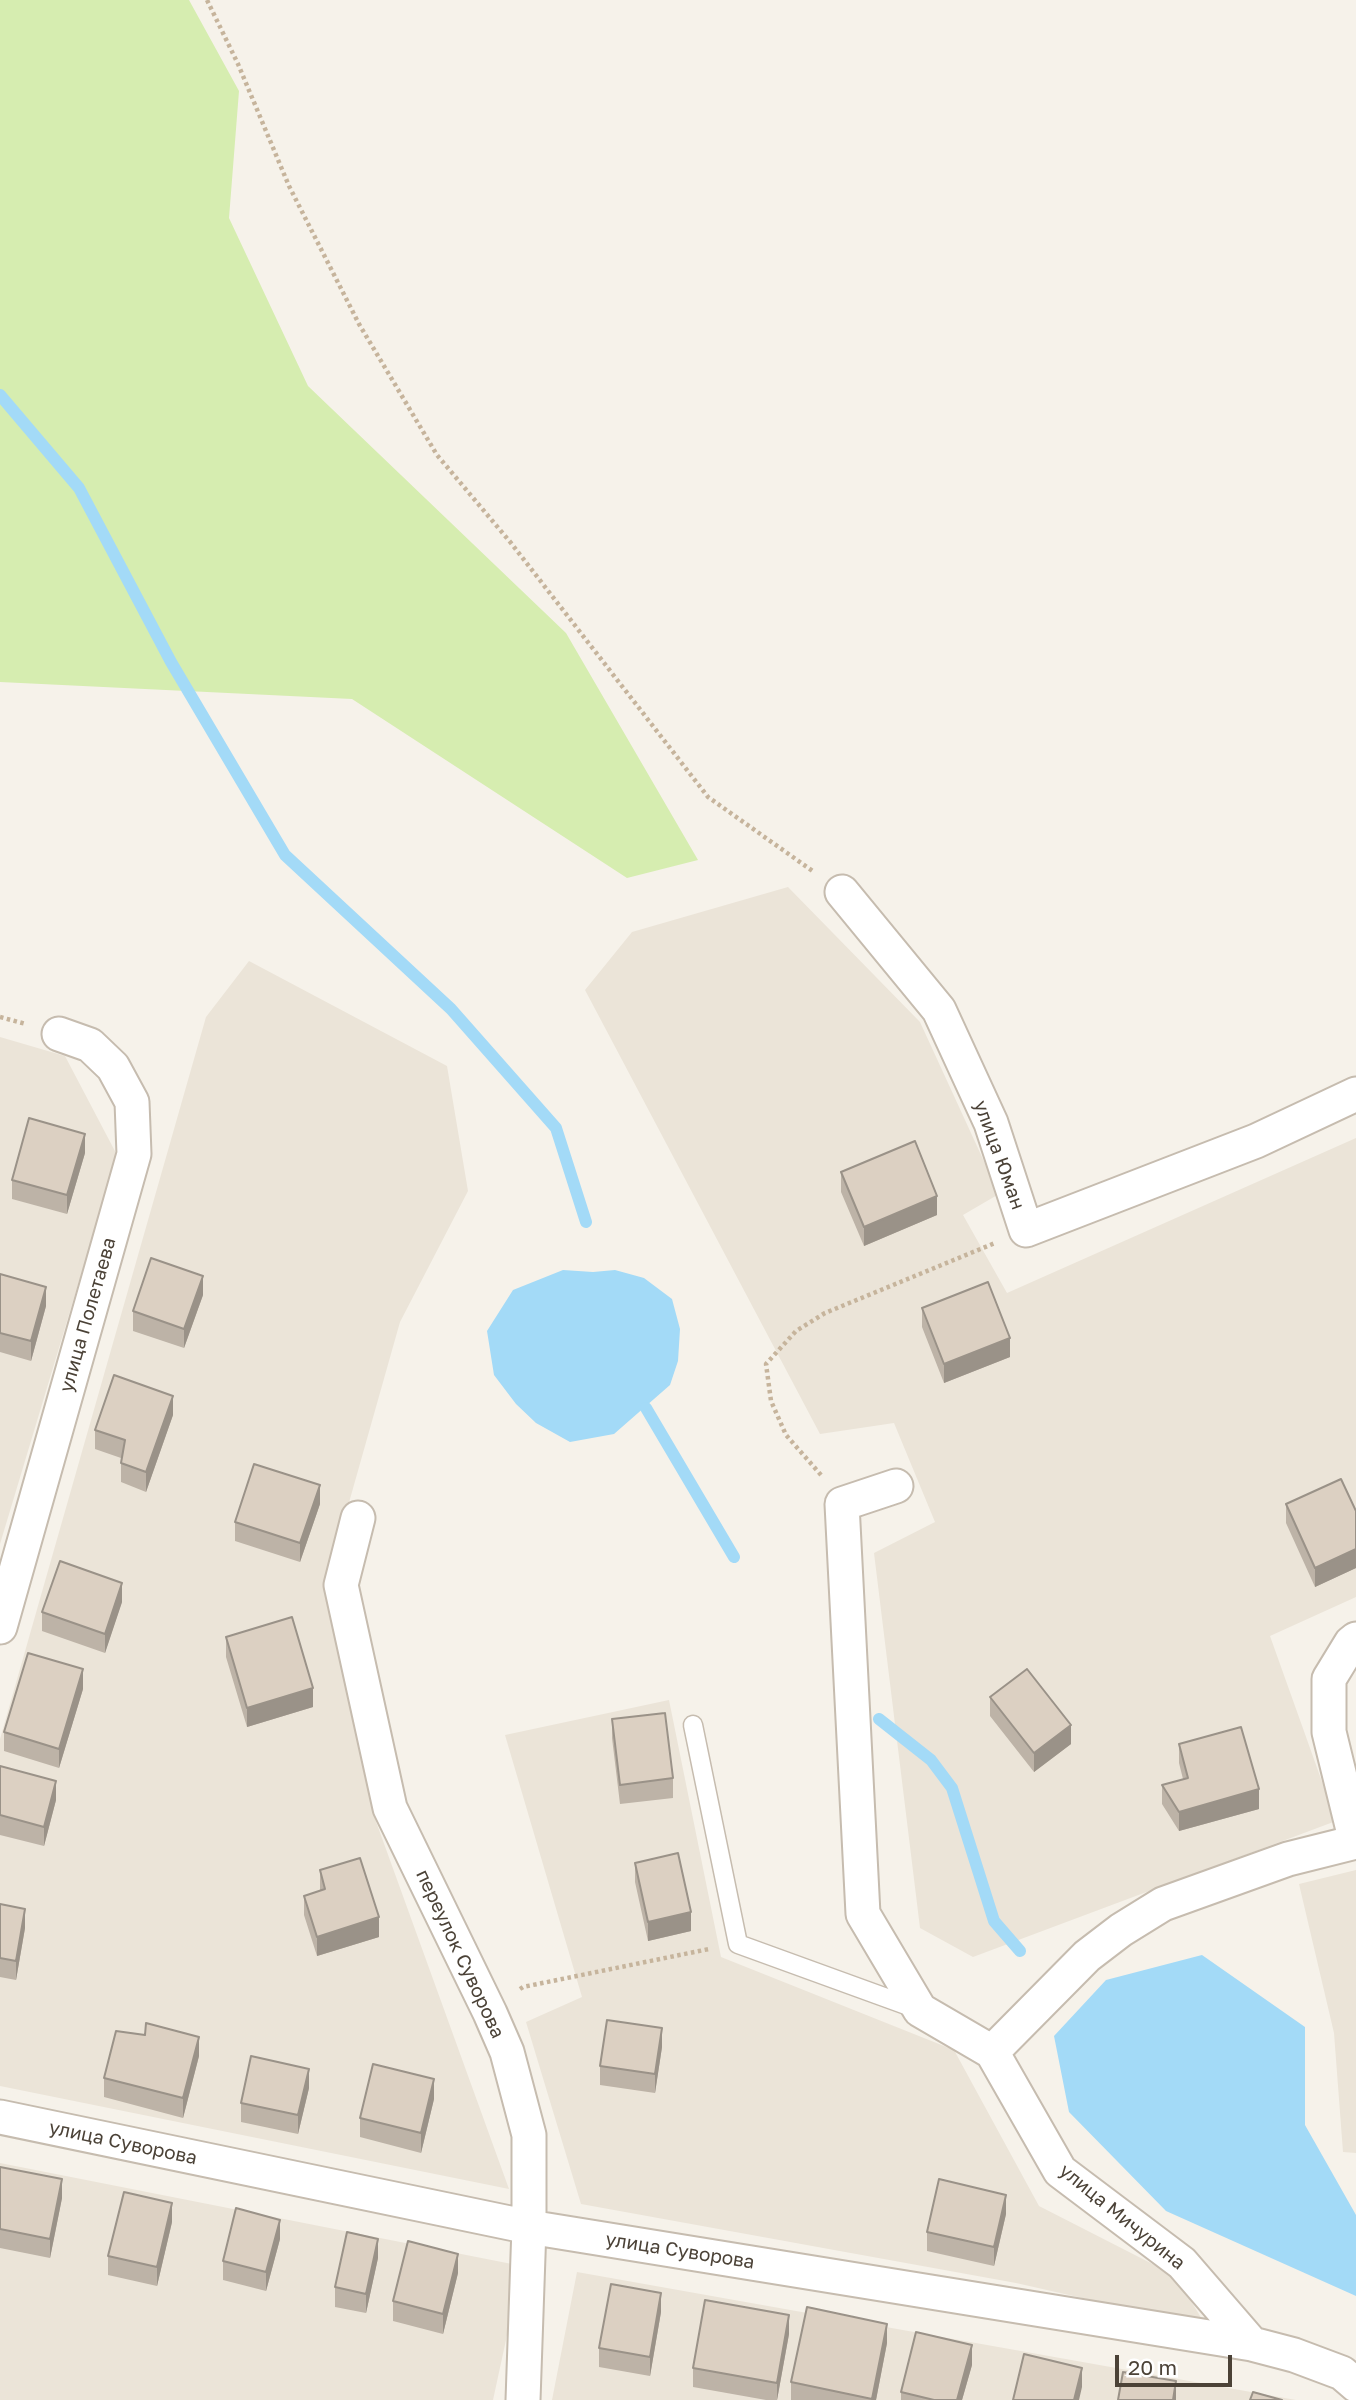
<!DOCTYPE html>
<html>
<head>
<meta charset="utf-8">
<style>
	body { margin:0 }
	#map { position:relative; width:1356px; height:2400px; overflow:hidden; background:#f6f2ea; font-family:"Golos Text",sans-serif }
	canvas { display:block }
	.scale { position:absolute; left:1115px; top:2355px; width:117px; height:32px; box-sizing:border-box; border:4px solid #4b4237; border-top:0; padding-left:9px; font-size:21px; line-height:24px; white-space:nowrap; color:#4b4237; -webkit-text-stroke:5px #fff; paint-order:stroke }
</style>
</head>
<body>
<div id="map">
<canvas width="1356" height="2400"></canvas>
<div class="scale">20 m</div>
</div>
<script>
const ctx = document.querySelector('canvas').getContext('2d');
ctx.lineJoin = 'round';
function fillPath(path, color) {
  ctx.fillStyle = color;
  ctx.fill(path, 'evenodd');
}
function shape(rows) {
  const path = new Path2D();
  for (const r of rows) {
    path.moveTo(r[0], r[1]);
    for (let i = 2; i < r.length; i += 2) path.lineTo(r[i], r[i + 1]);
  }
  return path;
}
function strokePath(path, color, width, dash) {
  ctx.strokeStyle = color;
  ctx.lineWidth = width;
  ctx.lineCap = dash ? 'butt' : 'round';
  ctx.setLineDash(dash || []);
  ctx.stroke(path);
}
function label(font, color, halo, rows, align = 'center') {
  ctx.font = font + ' "Golos Text",sans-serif';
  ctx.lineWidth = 7;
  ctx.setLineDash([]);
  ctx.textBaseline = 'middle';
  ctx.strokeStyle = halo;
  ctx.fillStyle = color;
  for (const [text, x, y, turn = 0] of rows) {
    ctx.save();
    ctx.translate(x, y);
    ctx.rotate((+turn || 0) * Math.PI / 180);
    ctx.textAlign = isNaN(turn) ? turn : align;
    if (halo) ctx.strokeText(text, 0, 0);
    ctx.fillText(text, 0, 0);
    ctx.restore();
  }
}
fillPath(shape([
	[788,887,920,1022,999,1194,963,1215,1007,1293,1356,1138,1356,1597,1270,1636,1336,1821,973,1957,920,1928,874,1553,935,1522,894,1423,820,1434,585,990,632,932],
	[249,961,447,1066,468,1191,400,1322,324,1591,374,1816,509,2189,0,2086,0,1739,206,1017],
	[0,1037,65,1056,117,1155,0,1544],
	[669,1700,721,1957,954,2050,1039,2206,1176,2276,1206,2326,1016,2283,581,2204,526,2022,582,1997,505,1735],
	[1356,1870,1356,2153,1343,2152,1334,2033,1299,1884],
	[0,2163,522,2266,493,2400,0,2400],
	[577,2272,1296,2400,552,2400]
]), '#ebe4d8');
fillPath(shape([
	[0,0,189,0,239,91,229,218,308,386,566,633,698,860,627,878,352,699,0,682]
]), '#d6edb0');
fillPath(shape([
	[563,1270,593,1272,615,1270,644,1278,672,1299,680,1329,678,1361,670,1385,614,1434,570,1442,536,1423,516,1404,494,1375,487,1331,513,1290],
	[1202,1955,1305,2027,1305,2125,1356,2215,1356,2296,1166,2211,1069,2112,1054,2036,1106,1980]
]), '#a3daf7');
strokePath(shape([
	[0,395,79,488,171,662,285,855,451,1009,556,1128,586,1222],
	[646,1408,734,1557],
	[879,1719,931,1760,952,1788,994,1921,1020,1951]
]), '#a3daf7', 12);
const lane = shape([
	[693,1725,738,1944,917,2009]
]);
const street = shape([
	[842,892,939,1010,991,1123,1026,1230,1256,1141,1356,1094],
	[896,1486,842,1504,863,1914,920,2010,992,2052],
	[358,1518,341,1585,390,1808,490,2013,507,2052,529,2135,529,2227,523,2400],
	[0,1627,134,1154,132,1102,113,1067,90,1045,59,1034],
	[1356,1842,1329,1732,1329,1679,1351,1643,1356,1639],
	[0,2117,529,2227,1252,2344,1294,2355,1342,2373,1356,2385],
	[1252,2344,1182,2263,1060,2171,992,2052,1087,1956,1121,1930,1163,1904,1288,1859,1356,1842]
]);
strokePath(lane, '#c6bcaf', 21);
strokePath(street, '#c6bcaf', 37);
strokePath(shape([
	[207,0,238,64,289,186,359,324,437,455,511,543,708,797,814,872],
	[0,1017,26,1024],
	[821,1475,786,1435,771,1401,766,1364,796,1331,825,1313,995,1243],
	[520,1989,523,1987,709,1949]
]), '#c6b49c', 4.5, [3.5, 3.5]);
strokePath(lane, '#fff', 18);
strokePath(street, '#fff', 33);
fillPath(shape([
	[85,1153,67,1214,12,1199,12,1180],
	[841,1172,937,1215,864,1246,841,1192],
	[0,1274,46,1306,31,1361,0,1352],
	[203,1295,184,1348,133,1331,133,1311],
	[922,1308,1010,1357,944,1383,922,1327],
	[173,1415,146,1492,121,1482,121,1458,95,1449,95,1430],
	[320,1504,300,1562,235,1541,235,1522],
	[1286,1504,1356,1511,1356,1568,1315,1587,1286,1523],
	[122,1602,105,1653,42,1631,42,1612],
	[226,1637,313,1707,247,1727,226,1657],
	[83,1689,59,1768,4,1751,4,1732],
	[990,1697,1071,1744,1034,1772,990,1716],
	[612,1719,673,1778,673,1798,620,1804,612,1738],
	[1179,1744,1259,1809,1179,1831,1162,1804,1162,1785,1183,1779,1179,1763],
	[0,1766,56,1800,44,1846,0,1835],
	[635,1863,691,1931,648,1941,635,1882],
	[320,1870,379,1937,317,1956,304,1915,304,1896,320,1891],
	[0,1904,25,1928,16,1980,0,1977],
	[145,2035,199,2056,183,2118,104,2097,104,2078],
	[662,2047,655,2093,600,2085,600,2066],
	[309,2088,298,2134,241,2122,241,2103],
	[434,2099,421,2153,360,2137,360,2118],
	[0,2167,62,2198,50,2258,0,2248],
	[1006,2214,994,2266,927,2251,927,2232],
	[172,2222,157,2286,108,2275,108,2256],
	[280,2239,266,2291,223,2280,223,2261],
	[378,2258,366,2313,335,2307,335,2287],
	[458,2273,443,2334,393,2321,393,2301],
	[661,2312,650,2376,599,2367,599,2348],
	[789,2334,777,2400,766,2400,693,2387,693,2368],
	[887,2343,876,2400,791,2400,791,2382],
	[972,2365,962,2400,901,2400,901,2392]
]), '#bdb3a7');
fillPath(shape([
	[85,1134,85,1153,67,1214,67,1195],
	[937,1196,937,1215,864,1246,864,1227],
	[203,1276,203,1295,184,1348,184,1329],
	[46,1287,46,1306,31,1361,31,1341],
	[1010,1338,1010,1357,944,1383,944,1364],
	[173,1396,173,1415,146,1492,146,1472],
	[320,1485,320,1504,300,1562,300,1543],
	[1356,1549,1356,1568,1315,1587,1315,1568],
	[122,1583,122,1602,105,1653,105,1634],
	[83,1669,83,1689,59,1768,59,1749],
	[313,1688,313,1707,247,1727,247,1708],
	[1071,1725,1071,1744,1034,1772,1034,1753],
	[56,1781,56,1800,44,1846,44,1827],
	[1259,1789,1259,1809,1179,1831,1179,1812],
	[25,1909,25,1928,16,1980,16,1961],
	[691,1912,691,1931,648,1941,648,1922],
	[379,1917,379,1937,317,1956,317,1937],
	[662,2028,662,2047,655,2093,655,2074],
	[199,2037,199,2056,183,2118,183,2098],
	[309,2069,309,2088,298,2134,298,2115],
	[434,2079,434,2099,421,2153,421,2133],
	[62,2179,62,2198,50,2258,50,2239],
	[1006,2195,1006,2214,994,2266,994,2247],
	[172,2203,172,2222,157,2286,157,2267],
	[280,2220,280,2239,266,2291,266,2272],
	[378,2239,378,2258,366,2313,366,2294],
	[458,2254,458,2273,443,2334,443,2314],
	[661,2293,661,2312,650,2376,650,2357],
	[789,2315,789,2334,777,2400,777,2383],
	[887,2324,887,2343,876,2400,872,2400],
	[972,2345,972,2365,962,2400,957,2400],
	[1082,2368,1082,2387,1079,2400,1074,2400],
	[1176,2381,1176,2400,1173,2400]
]), '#9a9288');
const building = shape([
	[29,1118,85,1134,67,1195,12,1180,29,1118],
	[915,1141,937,1196,864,1227,841,1172,915,1141],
	[151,1258,203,1276,184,1329,133,1311,151,1258],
	[0,1274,46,1287,31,1341,0,1333,0,1274],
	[988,1282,1010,1338,944,1364,922,1308,988,1282],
	[114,1375,173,1396,146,1472,121,1463,125,1440,95,1430,114,1375],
	[254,1464,320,1485,300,1543,235,1522,254,1464],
	[1341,1479,1356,1511,1356,1549,1315,1568,1286,1504,1341,1479],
	[60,1561,122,1583,105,1634,42,1612,60,1561],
	[292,1617,313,1688,247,1708,226,1637,292,1617],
	[28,1653,83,1669,59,1749,4,1732,28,1653],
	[1027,1669,1071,1725,1034,1753,990,1697,1027,1669],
	[665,1713,673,1778,620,1785,612,1719,665,1713],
	[1241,1727,1259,1789,1179,1812,1162,1785,1188,1778,1179,1744,1241,1727],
	[0,1766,56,1781,44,1827,0,1815,0,1766],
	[678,1853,691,1912,648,1922,635,1863,678,1853],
	[360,1858,379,1917,317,1937,304,1896,325,1889,320,1870,360,1858],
	[0,1904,25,1909,16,1961,0,1958,0,1904],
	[607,2020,662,2028,655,2074,600,2066,607,2020],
	[146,2023,199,2037,183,2098,104,2078,116,2031,145,2035,146,2023],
	[251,2056,309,2069,298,2115,241,2103,251,2056],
	[373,2064,434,2079,421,2133,360,2118,373,2064],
	[0,2167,62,2179,50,2239,0,2229,0,2167],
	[939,2179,1006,2195,994,2247,927,2232,939,2179],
	[124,2192,172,2203,157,2267,108,2256,124,2192],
	[236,2208,280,2220,266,2272,223,2261,236,2208],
	[347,2232,378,2239,366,2294,335,2287,347,2232],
	[408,2241,458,2254,443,2314,393,2301,408,2241],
	[611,2284,661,2293,650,2357,599,2348,611,2284],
	[705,2300,789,2315,777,2383,693,2368,705,2300],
	[807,2307,887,2324,872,2399,791,2382,807,2307],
	[916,2332,972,2345,957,2400,934,2400,901,2392,916,2332],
	[1024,2354,1082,2368,1074,2400,1013,2400,1024,2354],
	[1123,2372,1176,2381,1173,2400,1118,2400,1123,2372],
	[1253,2392,1282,2400,1250,2400,1253,2392]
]);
fillPath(building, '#dcd0c2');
strokePath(building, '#9a9288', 2);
label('19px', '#4b4237', '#fff', [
	["улица Юман",999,1155,70],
	["улица Полетаева",88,1315,-74],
	["переулок Суворова",460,1954,65],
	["улица Суворова",123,2143,12],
	["улица Мичурина",1122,2217,39],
	["улица Суворова",680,2251,9]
]);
</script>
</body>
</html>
